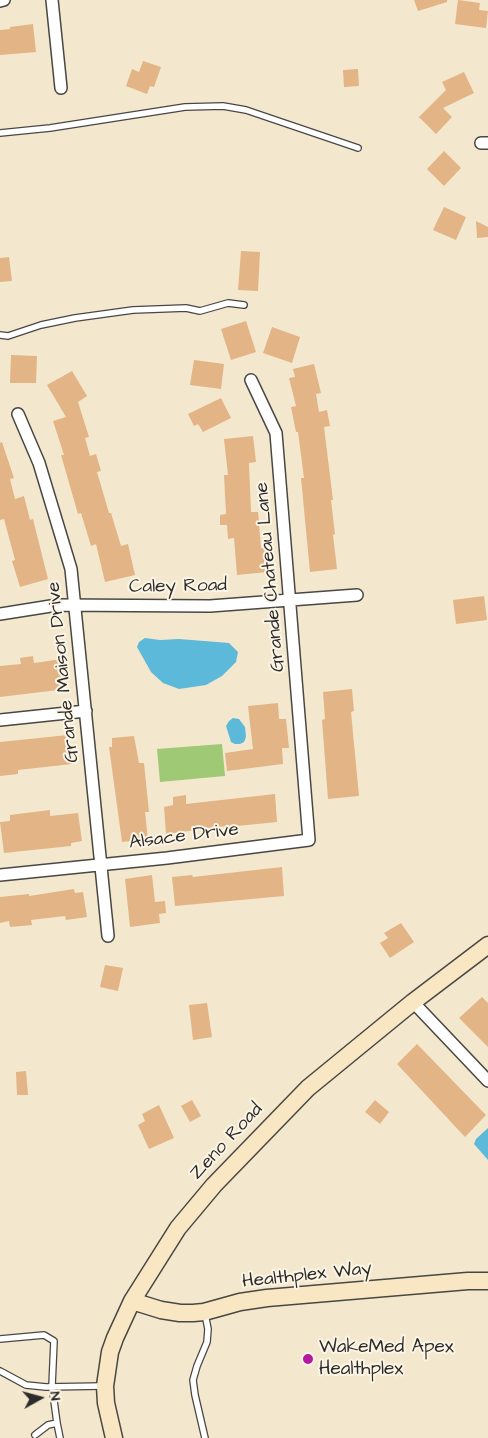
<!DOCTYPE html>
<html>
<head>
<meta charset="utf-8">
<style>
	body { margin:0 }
	#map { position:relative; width:488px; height:1438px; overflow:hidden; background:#f3e8cd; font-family:"Architects Daughter",sans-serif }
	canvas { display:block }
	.north { position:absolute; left:15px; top:1373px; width:50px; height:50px; -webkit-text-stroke:4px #fcf5e5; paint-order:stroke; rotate:83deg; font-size:14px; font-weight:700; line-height:20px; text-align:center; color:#2b2b2b }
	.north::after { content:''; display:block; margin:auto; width:18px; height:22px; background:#2b2b2b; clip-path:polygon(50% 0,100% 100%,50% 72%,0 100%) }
</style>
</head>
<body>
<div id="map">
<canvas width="488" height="1438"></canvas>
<div class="north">N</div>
</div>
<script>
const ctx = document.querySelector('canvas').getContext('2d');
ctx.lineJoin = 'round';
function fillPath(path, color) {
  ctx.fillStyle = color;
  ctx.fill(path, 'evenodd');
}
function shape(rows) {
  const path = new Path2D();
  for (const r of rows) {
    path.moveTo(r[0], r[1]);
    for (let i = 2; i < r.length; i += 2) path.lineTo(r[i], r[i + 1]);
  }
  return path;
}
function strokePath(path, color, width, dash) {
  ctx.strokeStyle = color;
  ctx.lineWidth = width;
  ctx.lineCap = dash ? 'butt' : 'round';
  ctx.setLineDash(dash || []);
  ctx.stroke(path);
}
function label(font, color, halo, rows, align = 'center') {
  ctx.font = font + ' "Architects Daughter",sans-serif';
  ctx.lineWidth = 4;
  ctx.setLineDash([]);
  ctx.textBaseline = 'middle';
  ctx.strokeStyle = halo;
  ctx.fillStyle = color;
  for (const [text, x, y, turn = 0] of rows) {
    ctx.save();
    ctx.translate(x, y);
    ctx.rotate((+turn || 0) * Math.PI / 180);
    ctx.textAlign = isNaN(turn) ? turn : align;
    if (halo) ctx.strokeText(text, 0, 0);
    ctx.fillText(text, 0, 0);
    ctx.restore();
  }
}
fillPath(shape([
	[222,744,225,776,160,782,157,749]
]), '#9fc975');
fillPath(shape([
	[145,638,160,640,179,639,229,643,238,652,236,662,222,676,206,685,179,689,163,683,151,672,137,647,139,642],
	[233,718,239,719,245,727,246,737,244,742,240,744,235,744,231,742,226,726,229,721],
	[488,1128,488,1160,474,1144,476,1139]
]), '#5cb9da');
fillPath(shape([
	[414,0,447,0,447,2,418,11],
	[458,0,480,3,479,10,488,11,486,28,455,24],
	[33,24,36,52,0,55,0,30,10,29,10,27],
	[143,61,161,67,154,87,150,86,147,94,126,86,132,69,139,72],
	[358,69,359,86,344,87,343,70],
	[464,72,474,93,443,108,452,117,436,134,420,118,418,118,446,90,442,82],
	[444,151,461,168,444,186,427,169],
	[444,207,466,217,456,240,433,230],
	[476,221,488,227,488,237,477,238],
	[241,251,260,252,258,291,238,290],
	[9,257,12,281,0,282,0,258],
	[246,321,256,352,231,360,221,329],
	[272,327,300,337,292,363,263,353],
	[11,355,37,356,36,383,10,383],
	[194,360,224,364,221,389,190,385],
	[314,364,321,393,316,394,319,412,327,410,330,426,324,427,333,500,331,500,335,534,333,535,337,569,310,572,301,478,304,478,298,432,296,432,291,407,296,406,289,378,295,377,293,369],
	[72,371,87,396,78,402,89,437,85,438,90,456,96,454,101,471,97,472,109,513,111,513,121,546,128,544,135,575,105,582,96,544,91,546,81,513,78,514,61,455,64,455,53,421,66,417,47,385],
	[221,398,231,418,203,432,198,424,194,426,188,414],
	[253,436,256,462,249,463,251,512,258,512,261,548,266,548,267,572,237,575,234,538,228,539,227,525,220,525,220,515,226,514,224,475,228,475,224,439],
	[2,442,14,478,10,479,15,499,24,496,30,520,33,519,48,579,20,587,12,561,15,560,4,519,0,520,0,443],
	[484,596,487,620,456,624,453,600],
	[33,656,34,663,62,659,66,689,0,697,0,666,21,664,20,658],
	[352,689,354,711,351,712,359,796,328,799,322,720,325,719,323,692],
	[278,703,279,719,286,719,289,748,282,748,283,764,227,771,225,753,253,749,248,706],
	[68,735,72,764,18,770,18,774,0,776,0,742],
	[134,736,139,763,144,763,149,812,145,812,148,839,122,842,109,747,112,747,112,738],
	[275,794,277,822,227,827,227,826,166,834,164,807,173,805,173,797,186,795,186,804],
	[50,810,50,816,78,813,82,841,71,843,71,846,4,853,0,822,10,821,10,815],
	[282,867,284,896,175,906,172,877,192,875,193,877],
	[152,875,155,902,165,901,166,913,159,914,160,923,130,927,125,879],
	[74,889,75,893,83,892,87,917,66,920,65,916,31,920,32,925,10,927,9,921,0,923,0,897,29,894,29,896],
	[401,923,414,942,390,958,380,943,388,938,384,933],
	[105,965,123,968,118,991,100,987],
	[482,997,488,1003,488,1047,459,1018],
	[207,1003,212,1037,193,1040,189,1005],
	[417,1044,486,1115,465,1137,397,1064],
	[26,1071,28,1095,17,1095,16,1072],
	[192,1100,201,1116,190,1122,181,1106],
	[375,1100,389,1112,380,1124,365,1112],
	[159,1105,174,1138,149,1149,138,1125,145,1121,142,1114]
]), '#e2b486');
const lane = shape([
	[0,133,50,128,185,107,223,106,246,110,358,148],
	[0,335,8,336,41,325,75,318,133,310,186,308,200,311,228,303,244,305],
	[205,1314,208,1329,207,1342,197,1366,193,1380,195,1395,205,1438],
	[0,1339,44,1335,54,1341,52,1386,57,1423,48,1425,35,1435],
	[0,1371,26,1385,46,1387,103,1386],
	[57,1423,60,1438]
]);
const street = shape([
	[52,0,61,88],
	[0,1,4,0],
	[481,143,488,143],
	[18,414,39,463,71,569,108,936],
	[0,614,57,605,210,606,357,595],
	[0,720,86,711],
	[0,875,167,858,309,840,276,433,251,380],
	[413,1002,488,1081]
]);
const secondary = shape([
	[132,1301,161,1310,180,1313,193,1313,204,1312,240,1302,267,1298,468,1281,488,1281],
	[114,1438,106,1403,105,1386,110,1352,115,1338,132,1301,178,1228,214,1185,308,1088,413,1002,488,945]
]);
strokePath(lane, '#494743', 8);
strokePath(street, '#494743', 14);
strokePath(secondary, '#494743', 19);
strokePath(lane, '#fff', 5.5);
strokePath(street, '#fff', 11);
strokePath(secondary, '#f9e7c3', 16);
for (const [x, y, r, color] of [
	[308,1359,6,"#b5179e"]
]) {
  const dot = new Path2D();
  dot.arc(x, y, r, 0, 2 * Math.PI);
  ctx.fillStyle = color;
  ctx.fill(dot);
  strokePath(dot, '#fcf5e5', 2);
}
label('19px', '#2b2b2b', '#fcf5e5', [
	["Grande Chateau Lane",271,577,-95],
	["Caley Road",178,587,-1],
	["Grande Maison Drive",64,672,-96],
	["Alsace Drive",184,837,-7],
	["Zeno Road",227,1142,-47],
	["Healthplex Way",307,1276,-6]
]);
label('19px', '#2b2b2b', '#fcf5e5', [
	["WakeMed Apex",319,1348],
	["Healthplex",319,1370]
], 'left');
</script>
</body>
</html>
